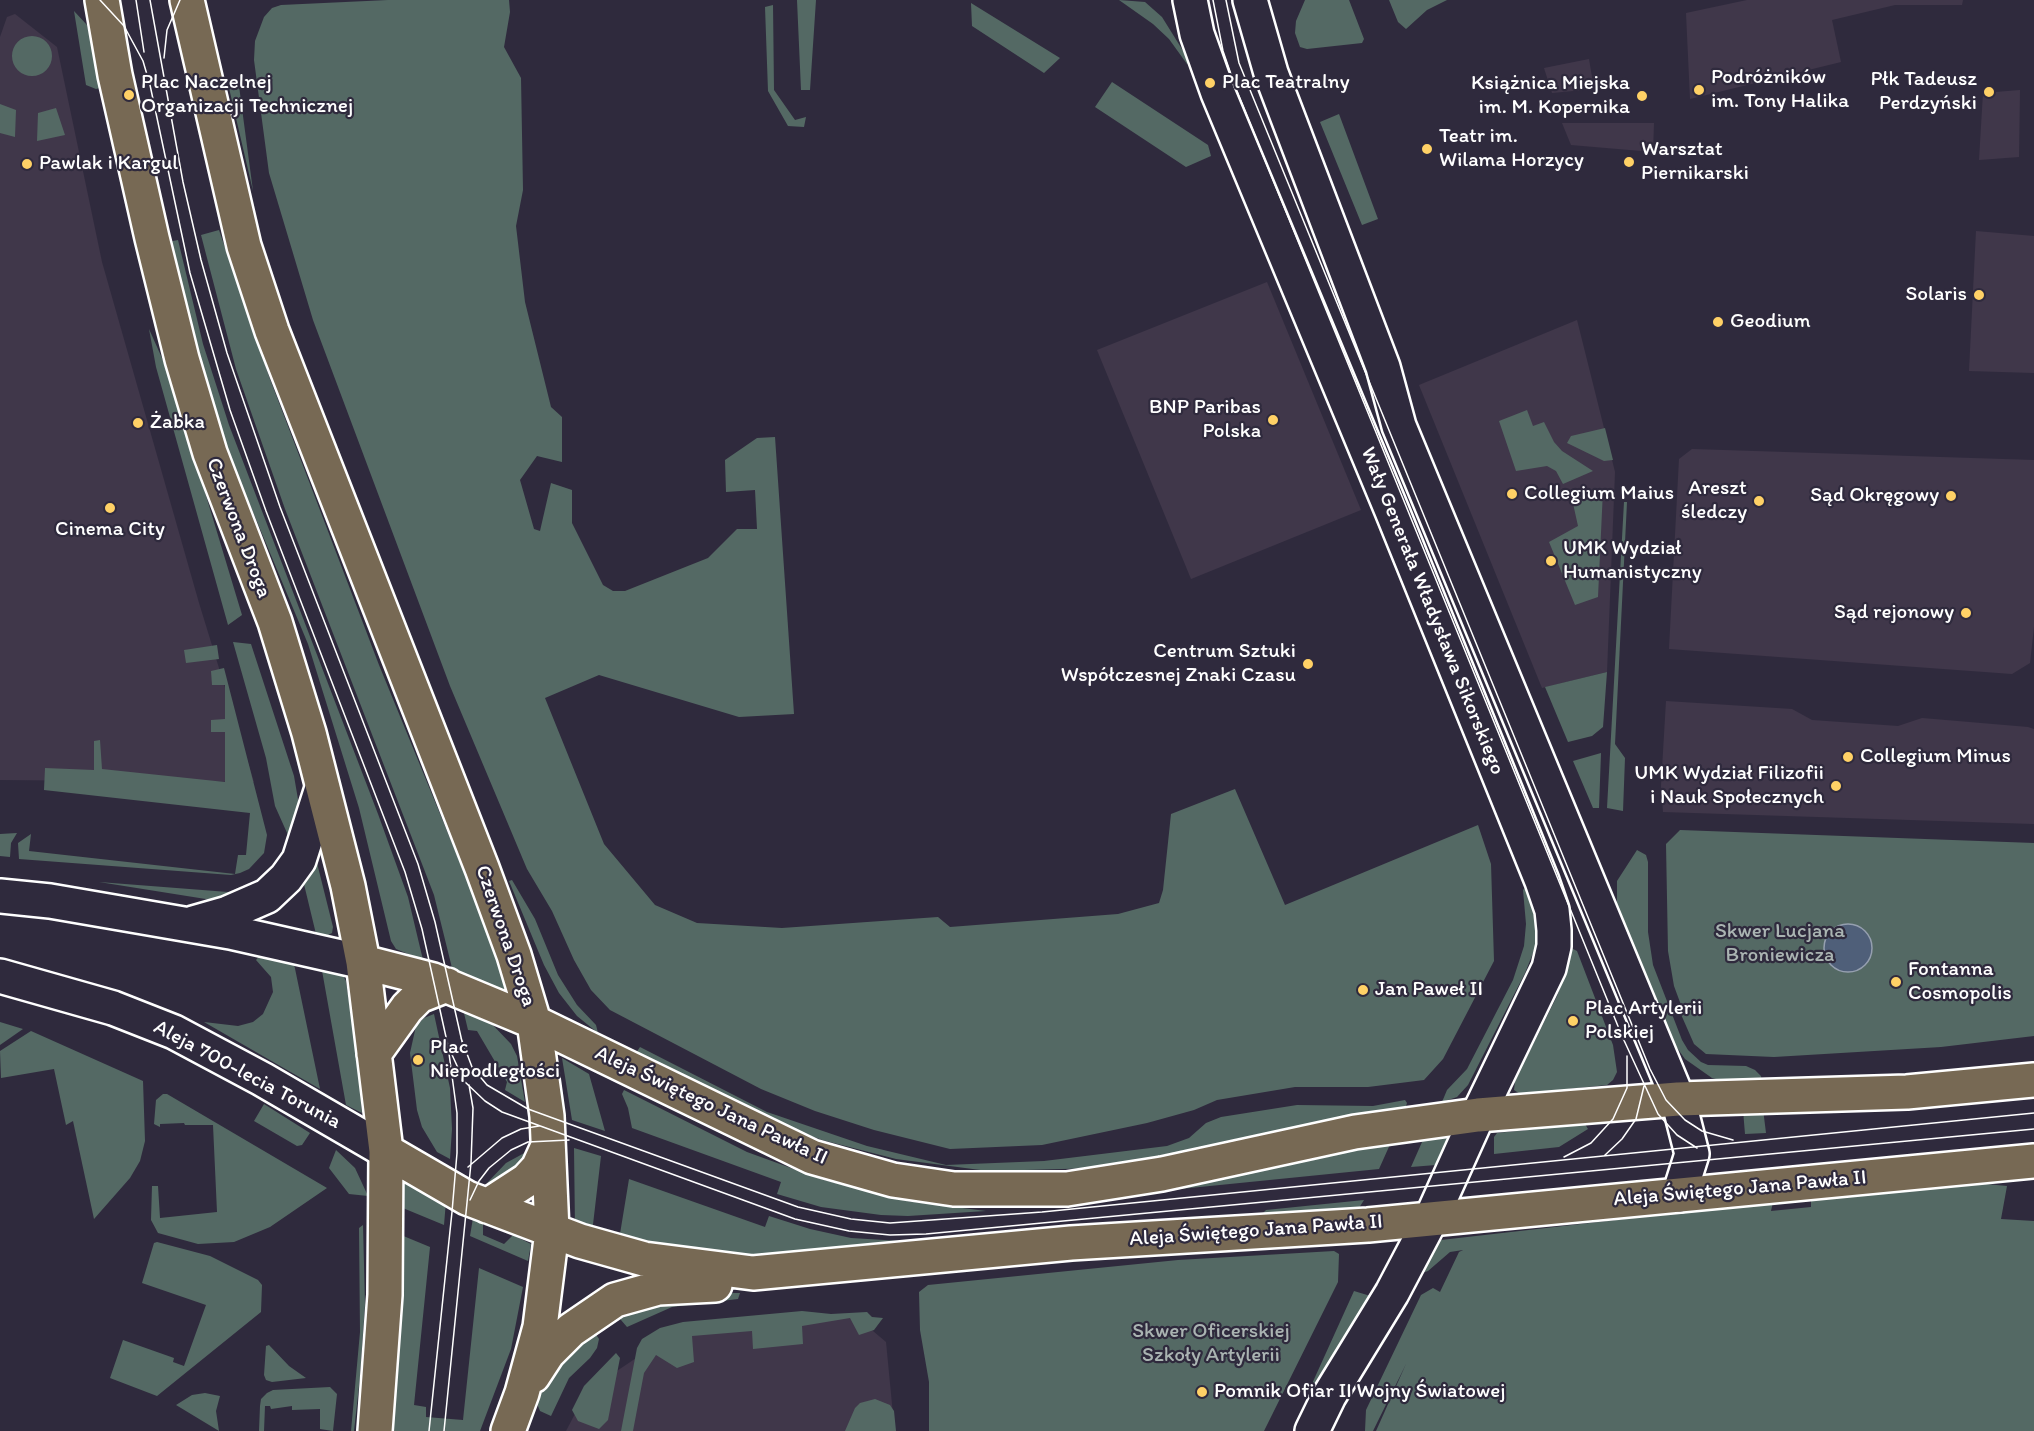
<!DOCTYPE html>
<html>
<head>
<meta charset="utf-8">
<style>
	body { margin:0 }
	canvas { display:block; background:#2f2a3d }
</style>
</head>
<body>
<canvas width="2034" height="1431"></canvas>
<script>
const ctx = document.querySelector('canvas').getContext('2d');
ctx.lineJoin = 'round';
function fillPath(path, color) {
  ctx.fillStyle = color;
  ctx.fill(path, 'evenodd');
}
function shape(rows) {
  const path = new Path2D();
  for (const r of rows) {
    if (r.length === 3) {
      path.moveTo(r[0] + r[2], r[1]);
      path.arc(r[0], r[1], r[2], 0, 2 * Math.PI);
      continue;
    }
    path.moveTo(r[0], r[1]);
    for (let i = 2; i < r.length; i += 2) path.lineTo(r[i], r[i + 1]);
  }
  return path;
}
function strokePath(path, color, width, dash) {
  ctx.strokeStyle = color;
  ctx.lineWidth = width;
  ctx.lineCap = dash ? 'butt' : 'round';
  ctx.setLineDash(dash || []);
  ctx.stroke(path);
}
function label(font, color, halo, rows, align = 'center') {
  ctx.font = font + ' Itim,sans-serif';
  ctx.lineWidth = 4.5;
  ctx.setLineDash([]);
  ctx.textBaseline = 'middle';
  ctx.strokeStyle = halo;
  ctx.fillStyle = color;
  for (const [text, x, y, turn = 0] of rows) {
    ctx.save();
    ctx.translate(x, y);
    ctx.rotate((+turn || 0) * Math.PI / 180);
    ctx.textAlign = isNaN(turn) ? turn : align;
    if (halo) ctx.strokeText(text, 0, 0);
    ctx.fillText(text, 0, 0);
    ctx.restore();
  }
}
fillPath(shape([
	[1747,0,1963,0,1962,5,1895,5,1832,20,1841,62,1690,99,1686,13],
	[15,14,57,47,102,262,199,603,254,782,0,780,0,37,7,17],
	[1589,59,1594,89,1552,93,1544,68],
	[2020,90,2019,157,1979,160,1983,93],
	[1562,123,1654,123,1653,152,1571,145],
	[1976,231,2034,236,2034,373,1969,371],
	[1267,282,1361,510,1191,579,1097,350],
	[1577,320,1615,472,1607,672,1542,688,1419,385],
	[1692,449,2034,460,2034,627,2030,663,2012,674,1669,649,1679,459],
	[1666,701,1792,709,1812,720,1898,726,1922,718,2028,727,2034,729,2034,824,1663,812,1661,786],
	[854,1315,886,1342,894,1425,892,1431,566,1431,587,1391,678,1330]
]), '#40374a');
fillPath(shape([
	[388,0,509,0,510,12,504,47,521,78,523,190,516,226,525,302,551,407,562,417,562,462,537,456,520,480,534,529,540,531,551,483,572,490,572,523,603,585,613,591,625,591,708,558,737,529,757,529,755,490,726,492,725,460,757,438,775,437,794,714,739,717,599,675,545,698,604,844,655,905,697,923,782,928,938,917,950,927,1118,914,1159,903,1163,890,1171,814,1235,789,1285,905,1478,825,1491,864,1494,961,1443,1059,1424,1080,1368,1087,1295,1087,1217,1100,1194,1110,1147,1123,1042,1145,950,1149,874,1130,815,1111,761,1089,610,1010,591,990,574,960,552,911,527,869,450,686,313,320,269,173,254,60,255,41,264,17,272,8,281,5],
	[797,0,816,0,810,90,801,90],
	[1119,0,1145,2,1162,17,1190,62,1187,64,1169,39,1153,24],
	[1305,0,1349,0,1364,39,1362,43,1307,49,1300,47,1295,33,1296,21],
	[1389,0,1447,0,1427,10,1406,29,1398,22],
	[971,3,1060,58,1044,73,972,26],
	[773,5,774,90,795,120,806,117,804,127,788,126,768,91,765,7],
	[74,11,87,25,103,87,96,89,86,85],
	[32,56,20],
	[1112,82,1208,145,1211,156,1186,167,1095,107],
	[238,85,239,86,253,191,229,88],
	[0,104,16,110,15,137,0,133],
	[56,108,65,135,37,141,38,113],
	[1339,114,1378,219,1362,225,1320,122],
	[219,230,270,379,379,665,511,987,507,996,453,972,434,895,285,509,236,369,201,235],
	[178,240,203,344,229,425,378,814,408,897,423,960,396,949,391,941,359,808,308,644,220,433,168,242],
	[149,329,170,376,242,615,228,625,156,367],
	[1527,410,1533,426,1544,422,1554,442,1562,451,1593,471,1563,484,1556,471,1547,466,1516,471,1499,421],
	[1605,428,1613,460,1604,461,1567,443,1571,436],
	[1603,490,1598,597,1575,605,1549,542,1578,526,1572,499],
	[1624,502,1627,502,1615,744,1625,758,1623,811,1607,808],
	[1385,543,1391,545,1480,764,1479,773],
	[233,642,251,644,294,776,300,811,292,844,275,806,266,758],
	[217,645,219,659,186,663,184,650],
	[224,668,267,835,264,853,249,869,240,873,231,875,19,859,18,843,31,834,29,851,235,874,238,855,246,855,250,813,44,790,45,768,94,770,94,741,100,740,102,769,225,782,225,732,211,732,211,720,225,719,225,685,212,685,211,671],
	[1607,672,1603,727,1592,736,1568,742,1545,687],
	[1601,753,1599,808,1593,808,1573,761],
	[1680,830,2034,843,2034,1036,1941,1047,1774,1057,1706,1054,1694,1044,1676,1003,1681,1005,1674,986,1668,951,1666,844],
	[17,833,11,843,10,857,0,856,0,834],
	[1637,850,1646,855,1648,862,1648,932,1653,965,1682,1040,1688,1050,1701,1062,1708,1065,1746,1066,1755,1070,1761,1076,1762,1083,1728,1082,1712,1078,1685,1059,1675,1045,1617,904,1617,881],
	[316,859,333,927,332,933,328,935,316,934,302,876],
	[268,873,269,875,259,883,241,894,212,900,99,882,228,892,249,888],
	[512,880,535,919,558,975,577,1005,596,1025,598,1033,577,1016,559,993,544,965,509,881],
	[1530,882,1538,926,1535,948,1525,973,1468,1085,1457,1097,1442,1102,1447,1090,1467,1069,1513,980,1524,946,1526,924,1523,890],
	[1573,949,1577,951,1613,1045,1617,1072,1613,1080,1607,1085,1520,1094,1514,1090,1515,1081,1557,996,1566,972,1569,950],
	[262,953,293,959,320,1089,204,1022,238,1026,253,1022,263,1014,273,992,271,977,256,960],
	[321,965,340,970,346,981,358,1061,362,1113,346,1105],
	[463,1009,490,1022,511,1044,517,1056,525,1102,505,1090,507,1082,477,1031,468,1030],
	[434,1014,450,1088,452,1129,450,1159,437,1152,422,1127,417,1110,410,1053,416,1026,424,1018],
	[0,1022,23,1029,0,1045],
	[31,1031,143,1081,145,1141,140,1161,130,1178,94,1219,73,1121,66,1125,54,1069,1,1078,0,1051],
	[640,1047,767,1112,867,1146,946,1165,1044,1161,1167,1146,1189,1138,1206,1123,1221,1117,1297,1105,1373,1106,1405,1100,1407,1103,1405,1109,1099,1168,988,1171,896,1159,822,1140,765,1119,636,1053],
	[562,1058,589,1074,605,1131,572,1120],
	[624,1090,747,1152,824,1180,907,1201,986,1211,908,1216,881,1215,821,1207,777,1194,781,1182,632,1128,628,1108,622,1094],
	[163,1094,167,1094,327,1188,270,1227,234,1242,198,1244,158,1233,151,1220,152,1186,158,1186,160,1218,217,1212,213,1125,185,1125,184,1123,160,1124,160,1127,154,1124,156,1100],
	[264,1104,310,1133,302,1145,297,1146,254,1121],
	[1763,1109,1766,1133,1745,1134,1743,1110],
	[1585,1124,1588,1129,1559,1147,1494,1154,1494,1137,1497,1133],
	[1453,1129,1448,1164,1411,1167,1426,1133],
	[1392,1140,1379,1169,1170,1190,1167,1188],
	[574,1148,601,1156,592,1233,575,1228],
	[336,1150,355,1168,368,1196,349,1194,329,1168],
	[528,1151,520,1165,504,1180,487,1183,506,1163],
	[400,1177,446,1201,444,1225,398,1206],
	[629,1179,765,1227,769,1216,810,1229,851,1238,901,1241,901,1244,771,1256,717,1254,619,1240],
	[1965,1182,2007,1186,2001,1219,2034,1221,2034,1431,1376,1431,1406,1364,1373,1431,1365,1431,1366,1410,1421,1295,1433,1288,1440,1292,1459,1252,1463,1250,1450,1252,1428,1271,1416,1275,1436,1243,1441,1240,1773,1202,1771,1211,1811,1207,1811,1196],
	[1364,1200,1359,1208,1266,1216,1263,1213,1266,1210],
	[473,1218,483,1222,483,1235,504,1244,513,1235,531,1244,528,1261,470,1236],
	[363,1225,365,1305,360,1377,354,1431,351,1431,360,1332,359,1228],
	[401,1235,430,1247,414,1405,426,1407,426,1417,463,1420,479,1268,523,1287,511,1349,480,1431,392,1431],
	[157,1242,210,1256,258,1280,262,1285,261,1312,157,1396,110,1378,123,1340,174,1358,173,1362,184,1366,206,1305,142,1283,154,1243],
	[1334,1251,1339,1254,1338,1282,1264,1431,929,1431,929,1382,920,1330,919,1292,928,1285,1178,1260],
	[1354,1291,1377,1298,1328,1380,1308,1398,1311,1386],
	[696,1293,740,1293,738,1299,672,1307,627,1327,615,1313],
	[802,1311,831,1314,867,1312,872,1317,883,1318,874,1330,859,1335,850,1318,802,1326,803,1344,753,1349,752,1331,692,1336,694,1362,677,1368,656,1355,644,1373,633,1431,621,1431,637,1348,642,1339,660,1328,683,1322],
	[591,1327,599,1339,597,1348,590,1358,569,1378,551,1416,540,1411,535,1399,541,1382],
	[269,1345,289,1366,306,1378,272,1382,266,1380,264,1375,266,1346],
	[616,1353,620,1358,608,1420,599,1429,578,1421,572,1410,584,1386],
	[330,1387,337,1394,333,1431,320,1429,320,1409,292,1410,292,1406,271,1409,270,1406,265,1406,264,1431,259,1431,260,1406,261,1399,267,1393,273,1390],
	[205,1393,220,1396,216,1411,219,1431,176,1405,192,1395],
	[875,1399,890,1405,894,1411,896,1431,845,1431,855,1408,860,1403]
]), '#546964');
const water = shape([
	[1848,948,24]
]);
fillPath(water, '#4f5f79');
strokePath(water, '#959faf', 1.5);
const secondary = shape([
	[1190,0,1197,34,1218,93,1392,511,1542,881,1552,910,1554,930,1554,946,1549,968,1478,1115,1431,1219,1392,1293,1329,1396,1312,1431],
	[1250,0,1271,73,1383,367,1399,426,1678,1099,1692,1154,1679,1195],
	[0,896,50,901,230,932,363,962],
	[193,923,228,913,267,896,286,878,299,860,322,788],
	[0,976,113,1008,174,1032,262,1079,386,1151]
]);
const primary = shape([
	[102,0,115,75,152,238,182,359,210,453,275,622,309,733,348,886,363,962,386,1151,385,1295,375,1431],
	[187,0,244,246,272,331,482,868,514,955,534,1022,547,1116,552,1231,540,1327,522,1393,508,1431],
	[363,962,433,980,534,1022,812,1157,893,1180,954,1189,1067,1189,1162,1174,1355,1132,1478,1115,1678,1099,1907,1092,2034,1080],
	[374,1054,407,1008,419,996,447,985],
	[386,1151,467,1198,580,1241,644,1259,753,1273,1071,1243,1368,1225,2034,1161],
	[487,1206,527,1180,538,1168,548,1146],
	[533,1376,548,1353,571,1330,615,1300,658,1288,715,1285]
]);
strokePath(secondary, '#fff', 38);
strokePath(primary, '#fff', 38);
strokePath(secondary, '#2f2a3d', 33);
strokePath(primary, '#776954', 33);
strokePath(shape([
	[100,0,124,26,143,61,150,85,190,273,230,410,266,511,405,872,422,929,448,1046,457,1113,457,1153,452,1212,429,1431],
	[136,0,144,52],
	[150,0,183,182,201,260,227,353,280,507,418,864,435,922,463,1046],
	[1213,0,1223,51,1236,89,1622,1036,1658,1114,1677,1135,1697,1148],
	[1226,0,1239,63,1650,1069,1666,1100,1685,1120,1702,1131,1733,1140],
	[164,58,167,30,180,0],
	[461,1038,472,1067,487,1085,528,1109,798,1207,851,1219,890,1223,1042,1212,2034,1113],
	[448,1046,464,1081,485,1101,502,1112,795,1219,849,1231,890,1235,926,1234,2034,1129],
	[1604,1156,1622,1139,1636,1119,1644,1086],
	[1564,1157,1591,1143,1613,1119,1627,1088,1627,1056],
	[468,1167,502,1138,521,1129,539,1126],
	[470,1200,479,1181,489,1168,511,1150,528,1142,569,1140],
	[444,1431,471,1163,473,1108,469,1085]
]), '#fff', 1.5);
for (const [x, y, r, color] of [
	[1210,83,6,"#ffd166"],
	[1699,90,6,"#ffd166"],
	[1989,92,6,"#ffd166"],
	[129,95,6,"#ffd166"],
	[1642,96,6,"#ffd166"],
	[1427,149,6,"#ffd166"],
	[1629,162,6,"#ffd166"],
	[27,164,6,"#ffd166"],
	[1979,295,6,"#ffd166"],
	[1718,322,6,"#ffd166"],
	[1273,420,6,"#ffd166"],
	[138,423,6,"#ffd166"],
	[1512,494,6,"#ffd166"],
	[1951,496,6,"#ffd166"],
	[1759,501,6,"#ffd166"],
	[110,508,6,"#ffd166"],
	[1551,561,6,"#ffd166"],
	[1966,613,6,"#ffd166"],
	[1308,664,6,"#ffd166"],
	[1848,757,6,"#ffd166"],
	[1836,786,6,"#ffd166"],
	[1896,982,6,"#ffd166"],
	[1363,990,6,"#ffd166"],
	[1573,1021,6,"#ffd166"],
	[418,1060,6,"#ffd166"],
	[1202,1392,6,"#ffd166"]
]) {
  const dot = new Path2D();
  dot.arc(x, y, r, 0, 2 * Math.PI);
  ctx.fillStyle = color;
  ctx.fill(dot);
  strokePath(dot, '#2f2a3d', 2);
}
label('21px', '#fff', '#2f2a3d', [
	["Podróżników",1711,78],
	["im. Tony Halika",1711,102],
	["Płk Tadeusz",1977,80,"right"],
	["Perdzyński",1977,104,"right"],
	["Plac Naczelnej",141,83],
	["Organizacji Technicznej",141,107],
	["Plac Teatralny",1222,83],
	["Książnica Miejska",1630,84,"right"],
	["im. M. Kopernika",1630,108,"right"],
	["Teatr im.",1439,137],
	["Wilama Horzycy",1439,161],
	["Warsztat",1641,150],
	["Piernikarski",1641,174],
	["Pawlak i Kargul",39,164],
	["Solaris",1967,295,"right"],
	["Geodium",1730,322],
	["BNP Paribas",1261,408,"right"],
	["Polska",1261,432,"right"],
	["Żabka",150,423],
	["Areszt",1747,489,"right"],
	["śledczy",1747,513,"right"],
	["Collegium Maius",1524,494],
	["Sąd Okręgowy",1939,496,"right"],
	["Cinema City",110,530,"center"],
	["UMK Wydział",1563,549],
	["Humanistyczny",1563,573],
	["Sąd rejonowy",1954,613,"right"],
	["Centrum Sztuki",1296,652,"right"],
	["Współczesnej Znaki Czasu",1296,676,"right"],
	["Collegium Minus",1860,757],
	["UMK Wydział Filizofii",1824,774,"right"],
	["i Nauk Społecznych",1824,798,"right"],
	["Fontanna",1908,970],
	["Cosmopolis",1908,994],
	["Jan Paweł II",1375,990],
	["Plac Artylerii",1585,1009],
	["Polskiej",1585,1033],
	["Plac",430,1048],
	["Niepodległości",430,1072],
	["Pomnik Ofiar II Wojny Światowej",1214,1392]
], 'left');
label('21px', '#fff', '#2f2a3d', [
	["Czerwona Droga",238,528,69],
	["Wały Generała Władysława Sikorskiego",1432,611,68],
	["Czerwona Droga",505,936,71],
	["Aleja 700-lecia Torunia",247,1075,28],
	["Aleja Świętego Jana Pawła II",711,1106,25],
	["Aleja Świętego Jana Pawła II",1740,1189,-5],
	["Aleja Świętego Jana Pawła II",1256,1231,-4]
]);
label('21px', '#aab4b2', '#2f2a3d', [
	["Skwer Lucjana",1780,932],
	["Broniewicza",1780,956],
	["Skwer Oficerskiej",1211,1332],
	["Szkoły Artylerii",1211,1356]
]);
</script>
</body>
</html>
